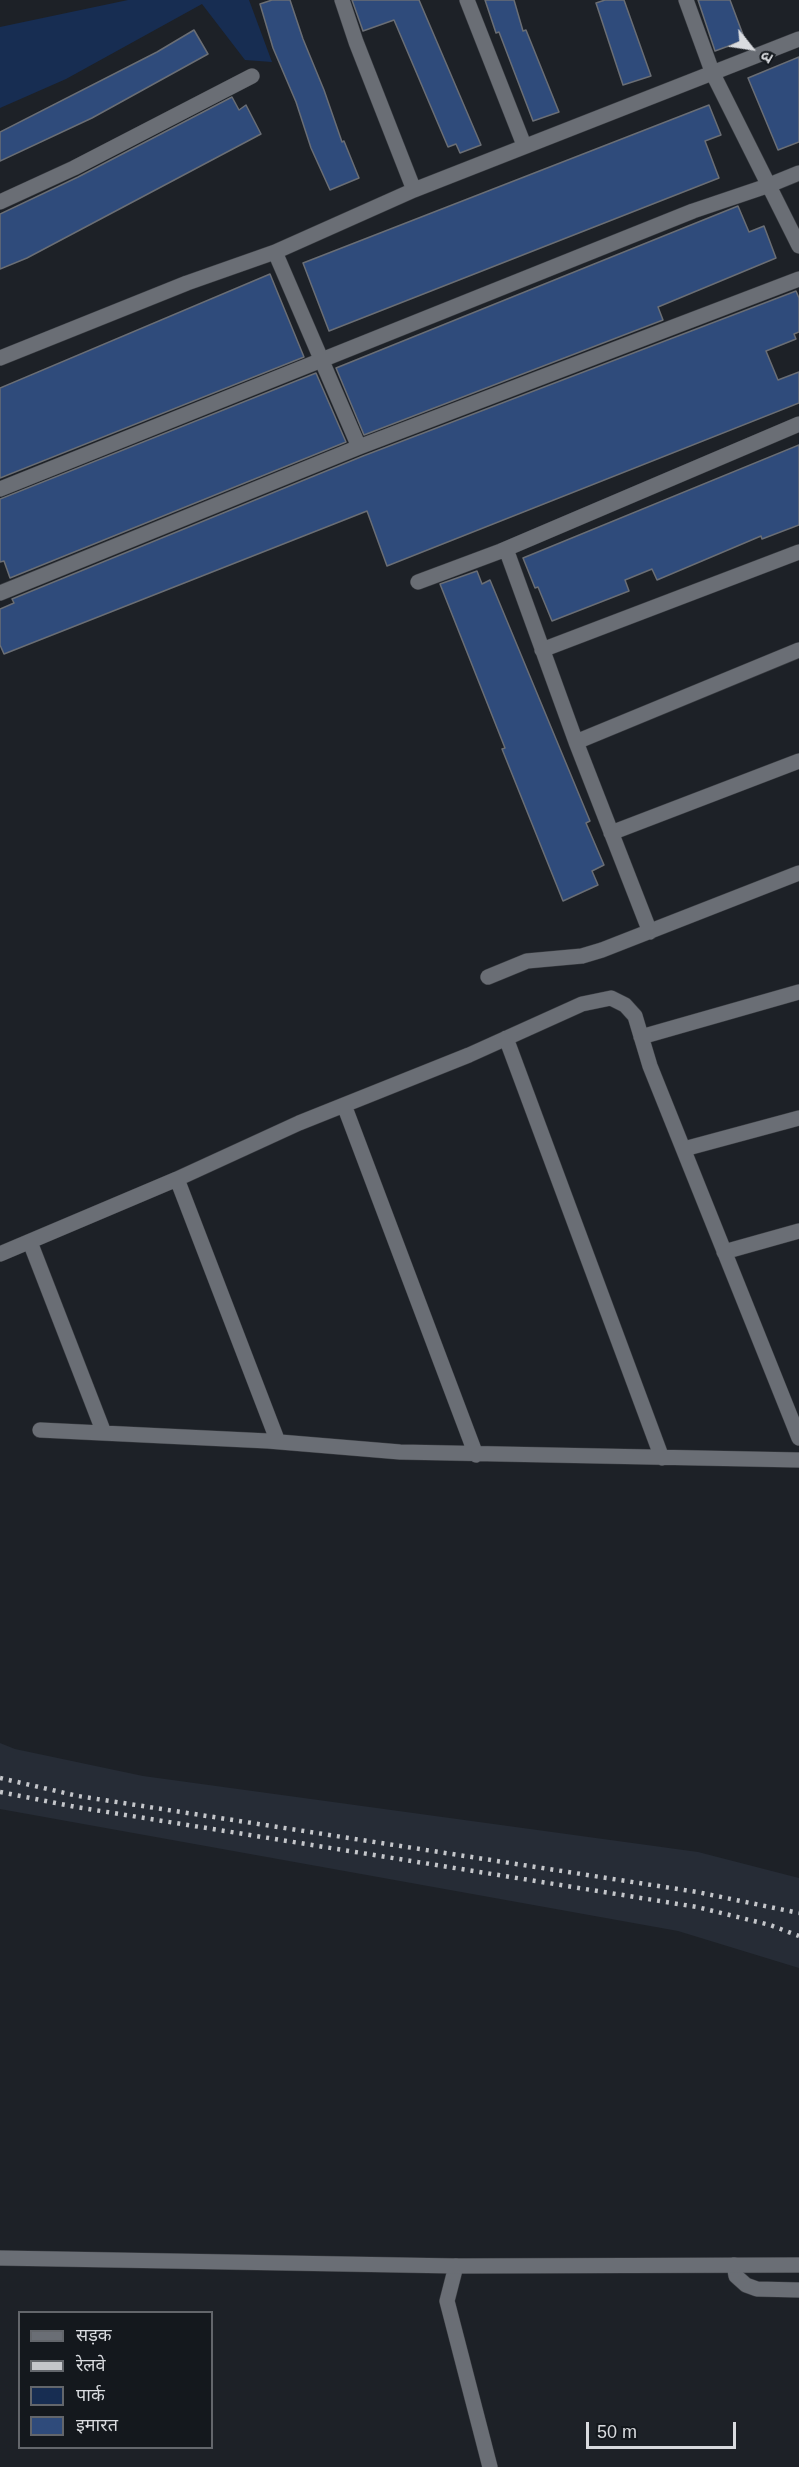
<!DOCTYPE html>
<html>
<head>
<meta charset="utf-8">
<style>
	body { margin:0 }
	#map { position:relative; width:799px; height:2467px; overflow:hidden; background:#1d2127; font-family:Helvetica,"Noto Sans Devanagari",sans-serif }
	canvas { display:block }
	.legend { position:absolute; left:18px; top:2311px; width:195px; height:138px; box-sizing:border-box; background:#14181d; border:2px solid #63666b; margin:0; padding:8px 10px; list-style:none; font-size:18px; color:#d9dbdf }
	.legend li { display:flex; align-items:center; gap:12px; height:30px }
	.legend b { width:30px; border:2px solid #63666b }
	.north { position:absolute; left:721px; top:18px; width:60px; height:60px; -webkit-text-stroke:4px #14181d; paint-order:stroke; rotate:120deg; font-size:16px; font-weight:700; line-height:24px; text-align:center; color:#d9dbdf }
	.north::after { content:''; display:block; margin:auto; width:21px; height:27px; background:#d9dbdf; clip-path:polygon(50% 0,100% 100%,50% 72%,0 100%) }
	.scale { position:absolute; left:586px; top:2422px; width:150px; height:27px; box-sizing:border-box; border:3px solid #d9dbdf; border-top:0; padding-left:8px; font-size:18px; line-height:21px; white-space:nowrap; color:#d9dbdf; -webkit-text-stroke:4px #14181d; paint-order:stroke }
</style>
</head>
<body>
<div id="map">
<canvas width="799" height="2467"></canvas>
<ul class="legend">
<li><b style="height:8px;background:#6a6e75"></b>सड़क</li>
<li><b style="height:8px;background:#c4c6ca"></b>रेलवे</li>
<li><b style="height:16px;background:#172d52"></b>पार्क</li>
<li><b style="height:16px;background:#2f4b7b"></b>इमारत</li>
</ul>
<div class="north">उ</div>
<div class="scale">50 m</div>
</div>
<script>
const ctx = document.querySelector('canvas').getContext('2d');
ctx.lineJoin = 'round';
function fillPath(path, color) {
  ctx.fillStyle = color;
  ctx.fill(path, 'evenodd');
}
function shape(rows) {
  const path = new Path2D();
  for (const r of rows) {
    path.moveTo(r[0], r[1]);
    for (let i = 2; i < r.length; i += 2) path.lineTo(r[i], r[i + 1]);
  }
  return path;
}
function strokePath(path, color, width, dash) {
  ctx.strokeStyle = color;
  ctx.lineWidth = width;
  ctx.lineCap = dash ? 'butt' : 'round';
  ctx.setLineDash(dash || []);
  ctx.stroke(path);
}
fillPath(shape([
	[0,1743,15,1749,143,1776,698,1852,799,1878,799,1968,678,1931,0,1809]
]), '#262c36');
fillPath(shape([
	[128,0,249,0,272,62,245,60,202,4,66,79,0,108,0,27]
]), '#172d52');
const building = shape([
	[272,0,290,0,303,39,324,90,342,142,344,141,359,178,330,190,311,148,296,102,273,48,260,4,272,0],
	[352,0,419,0,481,145,460,153,456,144,448,147,394,20,363,31,352,0],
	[485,0,514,0,523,31,526,30,559,112,533,121,499,32,496,33,485,0],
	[605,0,624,0,651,76,623,85,596,3,605,0],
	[698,0,730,0,745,40,715,51,698,0],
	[194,30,208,54,92,118,0,161,0,132,157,52,194,30],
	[799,57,799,142,778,150,748,78,799,57],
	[232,97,239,110,246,105,261,134,27,258,0,269,0,214,78,177,232,97],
	[709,105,721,135,705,141,719,178,329,331,303,263,709,105],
	[738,206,749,232,764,226,776,258,658,307,663,320,364,435,336,368,738,206],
	[270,274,304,357,0,478,0,388,270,274],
	[796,291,799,298,799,332,794,334,796,339,766,351,778,380,799,372,799,403,387,566,367,511,4,654,0,645,0,609,14,603,12,599,363,456,796,291],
	[316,373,346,442,10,578,4,561,0,562,0,499,316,373],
	[799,445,799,525,762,539,761,536,657,580,652,569,625,580,629,591,552,621,538,587,535,588,523,558,799,445],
	[477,571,482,584,490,580,590,821,586,823,604,865,592,871,598,885,563,901,502,749,505,748,440,584,477,571]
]);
fillPath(building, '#2f4b7b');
strokePath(building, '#6a6e75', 1.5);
const minor = shape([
	[342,0,356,42,414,190],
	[467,0,524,145],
	[686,0,713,74,799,246],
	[0,202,74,168,252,76],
	[275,252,359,447],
	[0,358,187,283,275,252,414,190,799,39],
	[0,489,693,211,767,186,799,173],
	[506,549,576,742,650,932],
	[418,582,501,551,799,424],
	[0,593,359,447,799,279],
	[542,650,799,552],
	[576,742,799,650],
	[611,833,799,761],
	[488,977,527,961,582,956,602,950,799,873],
	[641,1037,799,992],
	[506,1038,662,1458],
	[344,1105,476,1455],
	[684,1149,799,1118],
	[177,1179,278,1442],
	[30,1242,104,1433],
	[724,1252,799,1231],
	[0,1254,177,1179,299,1123,469,1055,582,1004,611,998,625,1005,635,1016,650,1066,799,1438],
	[40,1430,268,1441,400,1452,799,1460],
	[734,2265,736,2276,746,2285,757,2289,799,2290],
	[456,2266,447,2301,490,2467]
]);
const tertiary = shape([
	[0,2258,456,2266,799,2265]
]);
strokePath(minor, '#3a3d42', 16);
strokePath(tertiary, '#3a3d42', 16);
strokePath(minor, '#6a6e75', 15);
strokePath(tertiary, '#6a6e75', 15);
strokePath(shape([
	[0,1778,78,1796,697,1892,799,1913],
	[0,1792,76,1807,697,1907,770,1925,799,1936]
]), '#c4c6ca', 4.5, [3, 6]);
</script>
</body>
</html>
